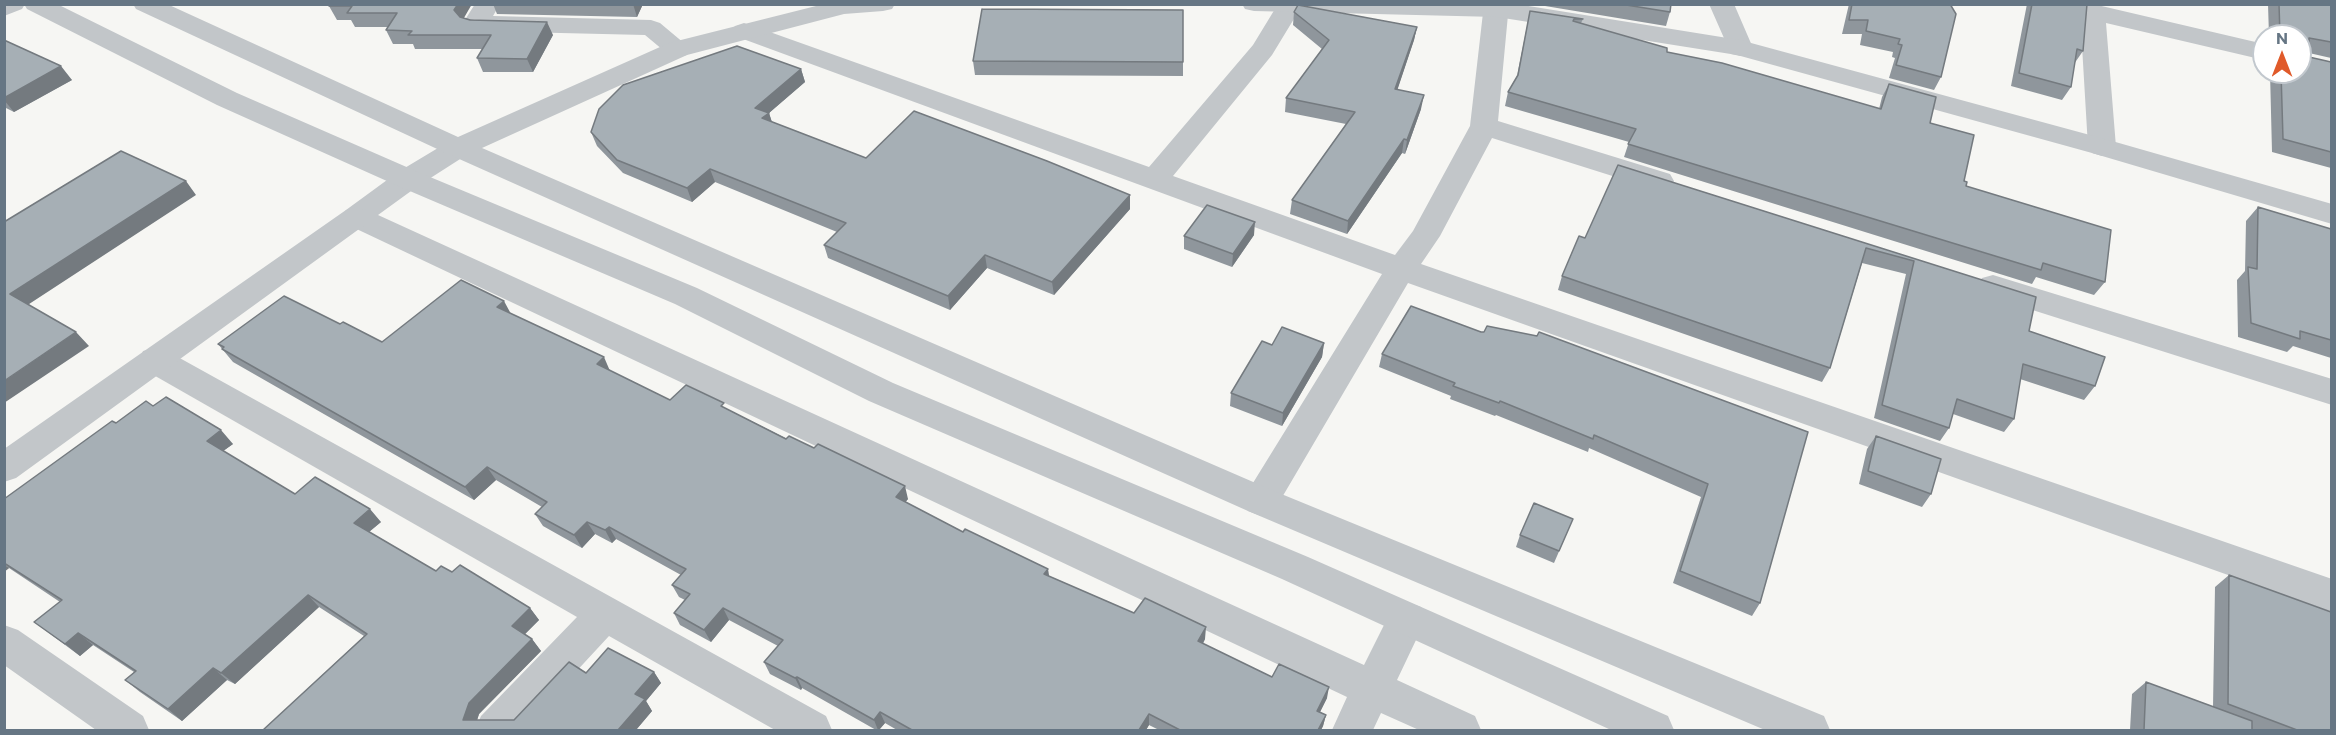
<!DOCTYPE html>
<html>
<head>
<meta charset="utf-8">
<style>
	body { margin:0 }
	#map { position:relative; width:2336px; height:735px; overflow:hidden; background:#f6f6f3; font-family:Commissioner,sans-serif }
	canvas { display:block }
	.frame { position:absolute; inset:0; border:6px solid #667684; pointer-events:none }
	.north { position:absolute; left:2252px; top:24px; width:60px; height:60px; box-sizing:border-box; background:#fff; border:2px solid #c2c8ce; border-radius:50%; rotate:0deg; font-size:16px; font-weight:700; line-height:24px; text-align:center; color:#667684 }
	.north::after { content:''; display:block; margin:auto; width:21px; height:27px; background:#e05a2a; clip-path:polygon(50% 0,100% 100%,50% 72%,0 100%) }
</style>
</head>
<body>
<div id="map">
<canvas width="2336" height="735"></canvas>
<div class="frame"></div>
<div class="north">N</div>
</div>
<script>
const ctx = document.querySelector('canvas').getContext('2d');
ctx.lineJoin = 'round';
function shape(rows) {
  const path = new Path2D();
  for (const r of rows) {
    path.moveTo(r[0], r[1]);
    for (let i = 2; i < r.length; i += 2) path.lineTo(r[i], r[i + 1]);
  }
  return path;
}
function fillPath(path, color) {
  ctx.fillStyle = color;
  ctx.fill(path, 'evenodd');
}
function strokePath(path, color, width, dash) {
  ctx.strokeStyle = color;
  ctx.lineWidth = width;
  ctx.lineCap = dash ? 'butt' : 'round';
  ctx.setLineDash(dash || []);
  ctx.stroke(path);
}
fillPath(shape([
	[4,4,25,4,22,9,4,16,4,4],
	[475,4,500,4,493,16,651,20,660,23,691,49,687,55,678,57,669,55,645,35,476,31,467,28,463,23,475,4],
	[1278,4,1303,4,1272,55,1173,176,1395,255,1413,231,1470,126,1484,4,1509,4,1498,121,1670,174,1674,181,1670,188,1660,191,1492,138,1440,236,1421,264,2332,579,2332,612,1408,283,1274,511,1261,516,1248,511,1243,501,1248,491,1382,274,735,36,731,31,735,26,744,23,753,26,1149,167,1253,45,1278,4],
	[1709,4,1734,4,1753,48,1749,54,1740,56,1731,54,1709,4],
	[2093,4,2264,44,2264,60,2106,23,2116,147,2112,153,2102,156,2092,153,2088,147,2080,12,2084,7,2093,4],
	[458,139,468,142,472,148,468,154,418,186,378,215,1364,665,1393,607,1407,602,1421,607,1426,619,1397,680,1475,716,1481,730,1419,730,1381,713,1373,730,1332,730,1347,697,346,224,341,217,346,210,398,172,448,142,458,139],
	[1993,275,2332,379,2332,405,1982,294,1977,286,1982,278,1993,275],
	[155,348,167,351,826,716,832,730,775,730,609,636,522,730,475,730,481,716,577,617,143,369,139,360,143,351,155,348],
	[4,625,18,630,143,716,149,730,96,730,4,665,4,625]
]), '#c2c6c9');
fillPath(shape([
	[24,4,57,4,237,93,418,172,697,288,893,383,1308,557,1668,716,1674,730,1611,730,1282,579,869,401,675,304,398,186,217,105,27,9,24,4],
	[133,4,167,4,458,137,669,43,824,4,895,4,892,9,883,11,844,14,687,55,482,148,1274,491,1824,716,1830,730,1765,730,1248,511,448,154,136,9,133,4],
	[1242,4,1516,4,1740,40,2112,141,2332,204,2332,224,2092,153,1737,55,1497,17,1254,11,1245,9,1242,4],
	[356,207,366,210,371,217,366,224,16,478,4,482,4,449,346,210,356,207]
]), '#c2c6c9');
fillPath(shape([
	[331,4,464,18,553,35,533,72,483,72,477,58,482,49,415,49,413,44,393,44,386,30,388,27,355,27,351,20,337,20,329,6],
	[493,4,643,4,637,17,497,14],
	[1533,4,1671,4,1670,12,1666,26],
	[1849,4,1950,4,1941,77,1934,90,1889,78,1895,58,1892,57,1893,52,1860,45,1862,34,1842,34],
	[2027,4,2087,4,2083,51,2074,64,2071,87,2062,100,2011,86],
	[2268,4,2331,4,2331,58,2309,53,2309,57,2331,62,2331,168,2272,152,2270,72,2300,72,2300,36,2269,36],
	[1183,10,1183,76,975,75,973,61],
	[1530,11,1583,19,1581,23,1667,52,1879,109,1882,97,1889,84,1930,123,1964,181,1966,186,2105,282,2094,295,2036,277,2032,284,1624,157,1629,142,1505,106,1508,92,1517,76],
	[1294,12,1417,27,1414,40,1397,90,1421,109,1405,154,1402,153,1347,234,1290,214,1292,200,1346,124,1285,112,1286,98,1322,49,1293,25],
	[4,40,72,80,14,112,4,107],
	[801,69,805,82,769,113,772,122,866,158,1130,195,1130,209,1054,295,987,268,950,310,828,258,824,245,837,232,715,182,692,202,623,173,597,146,591,132],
	[1618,165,2036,297,2029,331,2095,386,2084,400,2020,379,2014,419,2004,432,1953,414,1949,428,1940,441,1874,418,1906,274,1862,263,1830,368,1822,382,1558,290,1562,276,1585,238],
	[2258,207,2331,229,2331,358,2293,346,2287,352,2238,337,2237,280,2245,271,2246,221],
	[1254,235,1232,267,1184,249,1184,236],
	[510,313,610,371,670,400,727,409,908,499,905,502,1049,576,1134,613,1205,639,1203,644,1272,677,1327,698,1320,712,1326,715,1323,726,1321,730,1159,730,1149,725,1146,730,897,730,885,723,879,730,876,730,802,688,801,690,770,674,764,662,778,646,729,620,711,642,680,625,674,613,685,600,679,597,672,585,681,575,616,539,612,543,595,534,582,548,543,526,535,514,542,507,496,480,474,500,233,362,218,344,340,324,382,342],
	[1481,332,1808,432,1760,603,1752,616,1673,583,1701,497,1589,448,1588,452,1496,415,1495,416,1450,399,1451,396,1379,367,1382,354],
	[1324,343,1322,357,1282,426,1230,406,1231,393],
	[153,406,233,444,223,451,295,494,381,522,369,532,436,571,452,572,530,608,539,620,525,634,532,639,541,651,479,714,477,720,514,720,586,673,654,672,661,683,646,701,652,711,636,730,263,730,364,636,319,607,235,684,227,680,182,721,140,692,125,680,134,672,93,645,80,656,34,622,60,602,9,568,4,572,4,499,116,423],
	[1876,436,1931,494,1922,507,1859,484,1867,449],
	[1573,519,1554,563,1516,547,1520,535],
	[2229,575,2331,730,2130,730,2132,694,2146,682,2213,707,2215,587]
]), '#8f969c');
fillPath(shape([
	[458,4,472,4,461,23,454,10],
	[633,4,643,4,637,17],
	[547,22,553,35,533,72,527,59],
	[1417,27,1414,40,1393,103,1395,89],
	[61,66,72,80,14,112,4,100,4,98],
	[801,69,805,82,769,113,773,126,766,132,755,108],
	[1424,95,1421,109,1405,154,1407,140],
	[1404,139,1402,153,1347,234,1348,221],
	[710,169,715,182,692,202,687,188],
	[186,181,196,195,23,308,10,294],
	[1130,195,1130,209,1054,295,1052,282],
	[1255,222,1254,235,1232,267,1233,254],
	[985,255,987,268,950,310,948,296],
	[504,301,511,314,497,307],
	[76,332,89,346,4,403,4,381],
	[1324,343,1322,357,1282,426,1283,413],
	[604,357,610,371,597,364],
	[221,430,233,444,219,454,207,441],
	[487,467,496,480,474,500,465,487],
	[905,486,908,499,899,510,896,497],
	[370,509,381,522,364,536,354,523],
	[587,522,595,534,582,548,574,535],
	[609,527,616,539,612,543,605,530],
	[4,565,9,568,4,572],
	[1048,569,1050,581,1044,574],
	[308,595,319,607,235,684,221,673],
	[530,608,539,620,521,638,512,626],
	[723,608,729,620,711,642,704,630],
	[1206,627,1205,639,1197,653,1198,641],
	[78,633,93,645,80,656,65,644],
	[532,639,541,651,479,714,474,730,463,720,469,703],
	[213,668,227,680,182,721,168,709],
	[654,672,661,683,646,701,652,711,636,730,618,730,635,694],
	[797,677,802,688,801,690,795,678],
	[1329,687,1327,698,1315,722,1317,711],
	[880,712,885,723,879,730,878,730,874,720],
	[1149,714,1149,725,1146,730,1139,730],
	[1326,715,1323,726,1321,730,1318,730]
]), '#747a7f');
const building = shape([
	[331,4,458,4,454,10,460,17,470,20,547,22,527,59,477,58,491,35,408,35,412,31,386,30,397,13,347,13,352,6,329,6,331,4],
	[1620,4,1671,4,1670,12,1620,4],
	[1852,4,1950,4,1956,14,1941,77,1896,65,1902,45,1898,44,1900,39,1866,31,1868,20,1849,20,1852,4],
	[2032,4,2087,4,2083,51,2077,49,2071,87,2019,73,2032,4],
	[2279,4,2331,4,2331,42,2309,38,2309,57,2331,62,2331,152,2283,139,2281,72,2300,72,2300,36,2280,36,2279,4],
	[1298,5,1417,27,1395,89,1424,95,1407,140,1404,139,1348,221,1292,200,1355,112,1286,98,1329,40,1294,12,1298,5],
	[982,9,1183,10,1183,62,973,61,982,9],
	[1530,11,1583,19,1574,19,1573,21,1667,48,1667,52,1722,63,1881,109,1889,84,1936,97,1930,123,1974,135,1964,181,1967,182,1966,186,2111,230,2105,282,2043,263,2041,270,1628,144,1636,129,1508,92,1518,75,1530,11],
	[4,40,61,66,4,98,4,40],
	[737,46,801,69,755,108,769,113,762,118,866,158,914,111,1047,161,1130,195,1052,282,985,255,948,296,824,245,846,223,710,169,687,188,617,160,591,132,599,109,623,85,737,46],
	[121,151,186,181,10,294,76,332,4,381,4,222,121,151],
	[1618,165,2036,297,2029,331,2105,357,2095,386,2023,364,2014,419,1957,399,1949,428,1882,405,1914,261,1866,248,1830,368,1562,276,1579,236,1585,238,1618,165],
	[1207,205,1255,222,1233,254,1184,236,1207,205],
	[2258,207,2331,229,2331,340,2300,331,2300,339,2251,323,2248,267,2257,269,2258,207],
	[461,280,504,301,497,307,604,357,597,364,670,400,686,385,724,403,721,406,786,439,789,436,814,448,818,444,905,486,896,497,963,532,965,529,1048,569,1044,574,1134,613,1145,598,1206,627,1198,641,1272,677,1279,664,1329,687,1317,711,1326,715,1318,730,1180,730,1149,714,1139,730,912,730,880,712,874,720,797,677,795,678,764,662,783,640,723,608,704,630,674,613,690,594,672,585,686,569,678,565,609,527,605,530,587,522,574,535,535,514,547,502,487,467,465,487,222,349,224,347,218,344,284,296,340,324,343,322,382,342,461,280],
	[1411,306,1481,332,1484,332,1487,326,1537,336,1539,332,1808,432,1760,603,1680,571,1708,484,1594,435,1593,439,1500,401,1499,403,1453,386,1455,383,1382,354,1411,306],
	[1282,327,1324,343,1283,413,1231,393,1262,341,1272,345,1282,327],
	[166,397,221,430,207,441,295,494,315,477,370,509,354,523,436,571,441,566,452,572,460,565,530,608,512,626,532,639,469,703,463,720,514,720,569,662,586,673,608,648,654,672,635,694,645,699,618,730,263,730,367,634,308,595,221,673,213,668,168,709,125,680,136,671,78,633,65,644,34,622,62,600,4,563,4,499,112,421,116,423,146,401,153,406,166,397],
	[1876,436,1941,459,1931,494,1868,471,1876,436],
	[1534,503,1573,519,1559,551,1520,535,1534,503],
	[2229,575,2331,612,2331,730,2297,730,2228,704,2229,575],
	[2146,682,2252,721,2252,730,2144,730,2146,682]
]);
fillPath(building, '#a6afb5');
strokePath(building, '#747a7f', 1.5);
</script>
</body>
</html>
